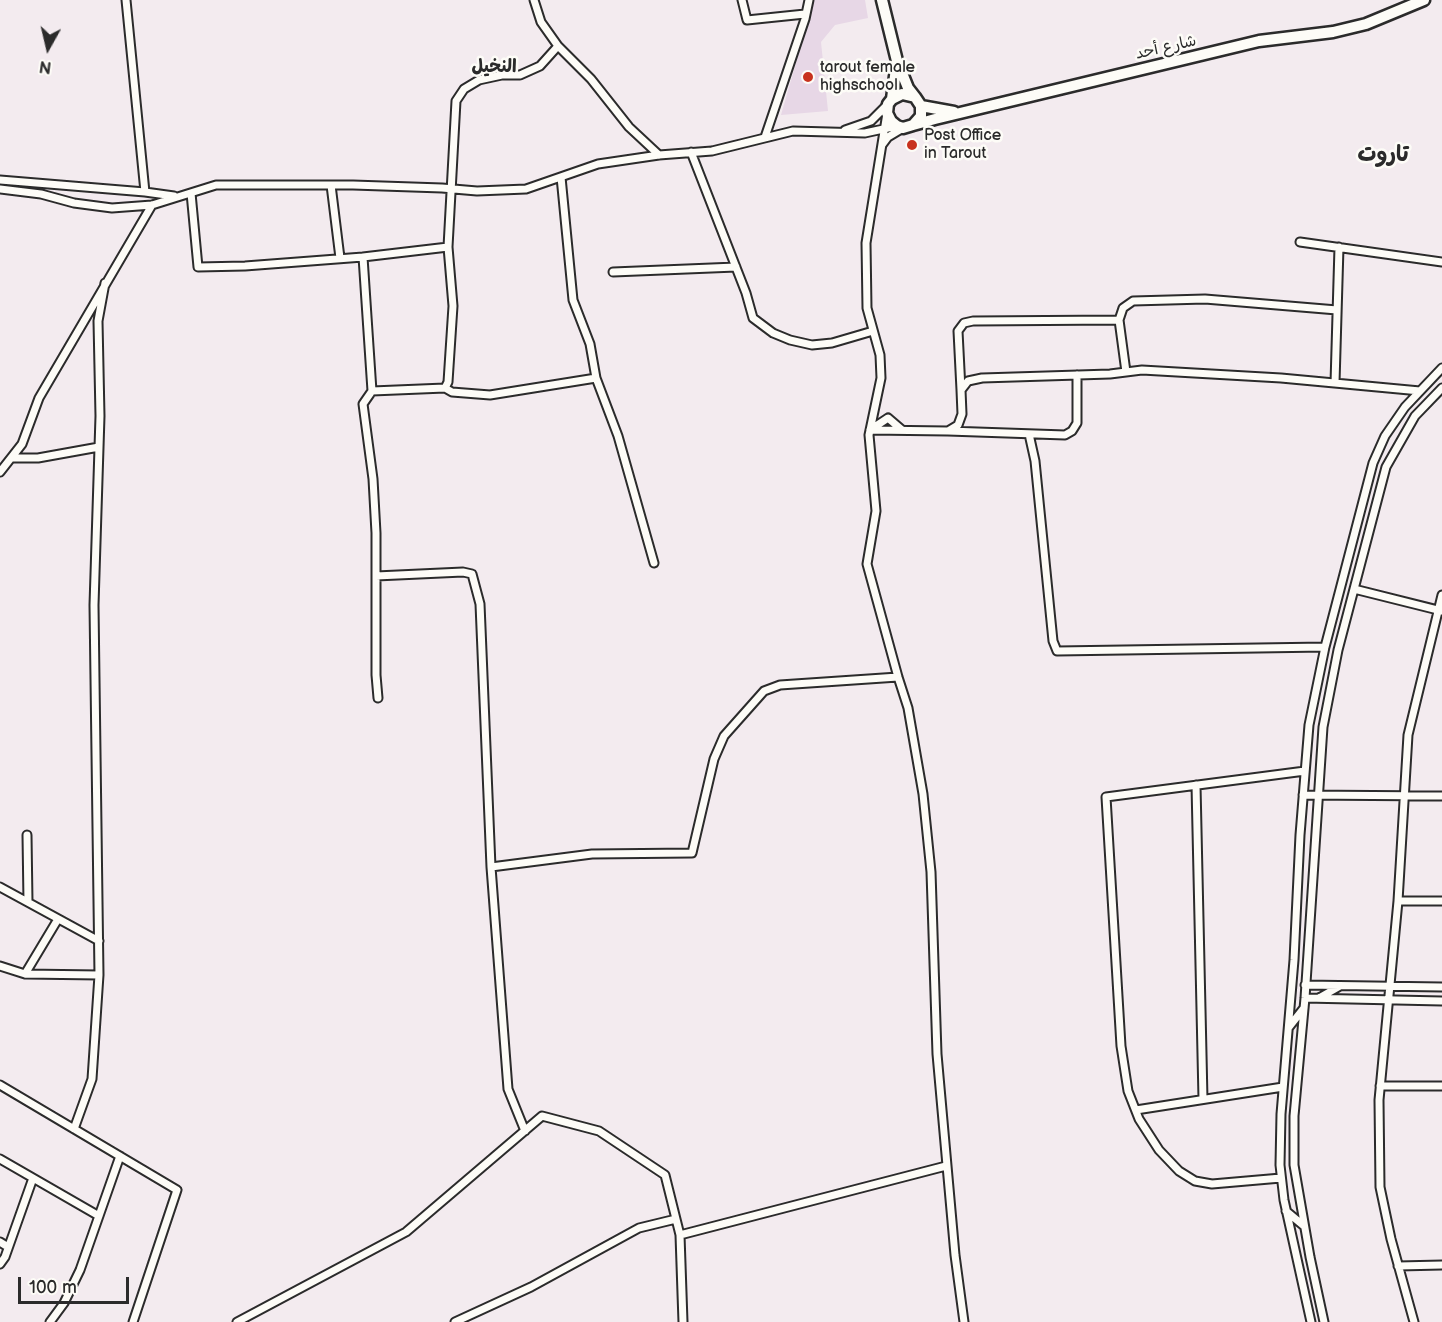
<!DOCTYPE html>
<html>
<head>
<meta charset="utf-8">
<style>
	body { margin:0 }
	#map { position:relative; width:1442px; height:1322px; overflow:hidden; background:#f3ebef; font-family:"Balsamiq Sans",sans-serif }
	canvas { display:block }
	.north { position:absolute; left:18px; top:18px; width:60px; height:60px; -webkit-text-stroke:4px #fdfcf7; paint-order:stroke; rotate:188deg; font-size:16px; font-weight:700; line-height:24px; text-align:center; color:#2b2b2b }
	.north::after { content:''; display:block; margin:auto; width:21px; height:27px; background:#2b2b2b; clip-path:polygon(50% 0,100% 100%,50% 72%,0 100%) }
	.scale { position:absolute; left:18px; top:1277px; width:111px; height:27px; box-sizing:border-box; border:3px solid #2b2b2b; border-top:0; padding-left:8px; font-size:18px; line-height:21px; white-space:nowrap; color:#2b2b2b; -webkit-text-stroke:4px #fdfcf7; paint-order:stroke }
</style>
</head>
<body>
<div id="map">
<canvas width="1442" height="1322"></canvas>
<div class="north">N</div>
<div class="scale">100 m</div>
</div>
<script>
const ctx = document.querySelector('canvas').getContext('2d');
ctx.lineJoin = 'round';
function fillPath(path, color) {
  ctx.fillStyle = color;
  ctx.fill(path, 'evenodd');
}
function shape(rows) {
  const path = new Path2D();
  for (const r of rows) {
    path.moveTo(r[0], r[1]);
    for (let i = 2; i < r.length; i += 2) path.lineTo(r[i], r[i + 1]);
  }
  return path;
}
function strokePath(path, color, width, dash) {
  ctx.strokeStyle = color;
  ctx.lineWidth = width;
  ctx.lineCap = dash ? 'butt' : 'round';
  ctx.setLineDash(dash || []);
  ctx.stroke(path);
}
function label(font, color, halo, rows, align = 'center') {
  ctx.font = font + ' "Balsamiq Sans","Playpen Sans Arabic",sans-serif';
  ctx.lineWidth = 5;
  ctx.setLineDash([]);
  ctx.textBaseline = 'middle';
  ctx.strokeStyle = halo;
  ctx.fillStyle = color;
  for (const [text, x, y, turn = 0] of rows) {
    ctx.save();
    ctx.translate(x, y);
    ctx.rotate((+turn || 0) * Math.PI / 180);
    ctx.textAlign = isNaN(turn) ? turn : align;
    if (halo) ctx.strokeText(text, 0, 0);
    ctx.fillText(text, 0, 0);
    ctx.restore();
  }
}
fillPath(shape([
	[814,0,865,0,868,18,835,25,821,42,828,111,781,115]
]), '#e7d7e6');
const street = shape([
	[126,0,145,192,174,196],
	[534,0,541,22,558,46,591,79,629,127,659,155],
	[742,0,747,20,805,14],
	[887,113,866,243,867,308,880,355,881,378,869,435,876,511,867,564,898,677,908,708,923,794,931,872,937,1054,955,1255,964,1322],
	[845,130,871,121,888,104],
	[765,137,805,19,809,0],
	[882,145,888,137,903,128],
	[691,152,746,293,753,318,773,333,790,340,812,345,832,343,873,331],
	[561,177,573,300,590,344,596,378,618,436,654,563],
	[0,180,145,192],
	[331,185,340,258],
	[0,189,41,194,74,203,112,208,152,205,216,185,353,185,442,188,477,191,526,189,598,164,659,155,712,151,793,131,865,133,897,126],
	[191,193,198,267,245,266,363,257,372,391,445,388,448,382,453,306,448,247,456,101,464,89,479,80,502,75,520,75,540,66,558,46],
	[1300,242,1442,262],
	[363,257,448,247],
	[613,272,736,267],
	[1126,372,1119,320,1123,308,1133,301,1205,299,1337,310],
	[1335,383,1339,247],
	[445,388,452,392,490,395,596,378],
	[961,390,958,331,964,323,973,321,1119,320],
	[372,391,363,404,373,479,376,533,376,675,378,698],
	[870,430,948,431,958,425,962,414,961,390,968,381,982,378,1110,374,1142,370,1281,378,1420,391],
	[870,430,888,418,902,430],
	[948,431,1065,435,1072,431,1077,423,1077,375],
	[1029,434,1035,461,1053,641,1057,651,1325,647],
	[11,458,38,458,99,447],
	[0,472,22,444,39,398,152,205],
	[376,576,463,572,472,574,480,604,491,867],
	[1354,589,1442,611],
	[1442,595,1408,735,1398,901,1442,901],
	[1196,785,1203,1099],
	[1303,795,1442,796],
	[27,835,28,902],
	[0,887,99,941],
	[1398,901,1379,1100,1380,1187,1391,1239,1414,1322],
	[0,966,25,974,99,975,92,1079,74,1129],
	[25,974,58,919],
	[99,975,94,605,100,416,98,321,105,283],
	[1305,985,1442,987],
	[1305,998,1442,1001],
	[1319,998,1340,986],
	[1289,1027,1304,1008],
	[0,1085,177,1190,133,1322],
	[1380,1086,1442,1086],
	[1136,1110,1283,1087],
	[525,1131,508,1089,491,867,592,854,692,853,714,759,724,736,764,691,780,685,898,677],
	[0,1159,99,1216],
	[1281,1178,1212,1184,1195,1181,1179,1171,1159,1150,1139,1119,1128,1091,1121,1046,1106,797,1305,771],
	[1286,1211,1304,1226],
	[680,1235,683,1322],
	[0,1242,8,1247],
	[0,1264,5,1257,33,1178],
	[1398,1266,1442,1265],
	[50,1322,64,1303,80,1270,120,1156],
	[237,1322,406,1232,542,1116,599,1131,665,1175,680,1235,946,1166],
	[455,1322,531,1287,639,1228,676,1219],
	[1311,1322,1284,1200,1280,1165,1281,1114,1294,960,1300,835,1309,725,1325,647,1373,463,1385,436,1405,407,1442,368],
	[1324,1322,1310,1257,1294,1165,1294,1116,1305,998,1323,727,1338,650,1386,467,1415,416,1442,388]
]);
const primary = shape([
	[882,0,897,61,892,99],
	[898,63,908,88,915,97],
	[921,106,954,112],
	[913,125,921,116,921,106,915,97,902,94,892,99,888,104,887,113,891,121,897,126,903,128,913,125,935,119,1259,41,1333,32,1366,24,1424,0]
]);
strokePath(street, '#2b2b2b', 11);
strokePath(primary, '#2b2b2b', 15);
strokePath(street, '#fdfcf7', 7);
strokePath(primary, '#fdfcf7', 10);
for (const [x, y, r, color] of [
	[808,77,6,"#c8321e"],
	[912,145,6,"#c8321e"]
]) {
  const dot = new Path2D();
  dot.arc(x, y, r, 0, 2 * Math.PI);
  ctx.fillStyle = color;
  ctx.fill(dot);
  strokePath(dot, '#fdfcf7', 2);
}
label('16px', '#2b2b2b', '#fdfcf7', [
	["شارع أحد",1166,48,-13]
]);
label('16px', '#2b2b2b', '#fdfcf7', [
	["tarout female",820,68],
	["highschool",820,86],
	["Post Office",924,136],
	["in Tarout",924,154]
], 'left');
label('bold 18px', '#2b2b2b', '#fdfcf7', [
	["النخيل",494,67]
]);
label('bold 22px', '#2b2b2b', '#fdfcf7', [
	["تاروت",1383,155]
]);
</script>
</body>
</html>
